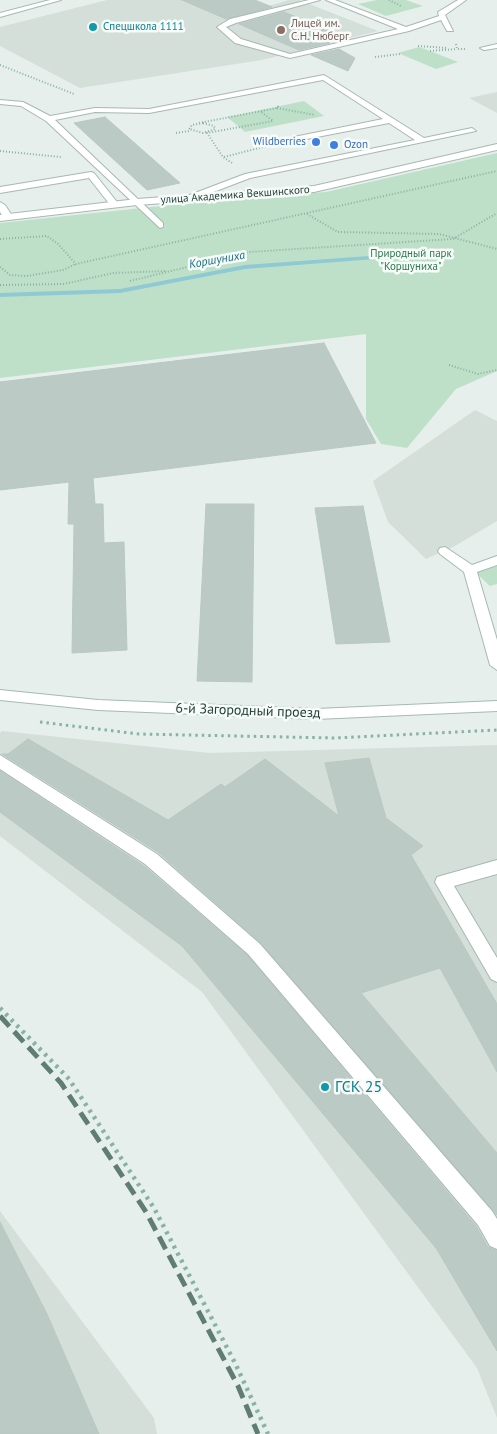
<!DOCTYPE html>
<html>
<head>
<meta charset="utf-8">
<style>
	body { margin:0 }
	canvas { display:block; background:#e6efeb }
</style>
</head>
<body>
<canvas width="497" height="1434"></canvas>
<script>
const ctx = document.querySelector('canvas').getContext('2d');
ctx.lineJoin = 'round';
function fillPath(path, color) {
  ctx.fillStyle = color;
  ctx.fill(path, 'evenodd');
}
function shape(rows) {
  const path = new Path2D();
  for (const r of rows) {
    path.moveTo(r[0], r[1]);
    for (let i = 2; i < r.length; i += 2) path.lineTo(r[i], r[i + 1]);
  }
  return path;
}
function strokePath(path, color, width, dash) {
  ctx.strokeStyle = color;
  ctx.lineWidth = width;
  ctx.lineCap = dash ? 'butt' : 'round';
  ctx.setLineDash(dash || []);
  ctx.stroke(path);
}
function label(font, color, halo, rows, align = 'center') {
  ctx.font = font + ' "PT Sans",sans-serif';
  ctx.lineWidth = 5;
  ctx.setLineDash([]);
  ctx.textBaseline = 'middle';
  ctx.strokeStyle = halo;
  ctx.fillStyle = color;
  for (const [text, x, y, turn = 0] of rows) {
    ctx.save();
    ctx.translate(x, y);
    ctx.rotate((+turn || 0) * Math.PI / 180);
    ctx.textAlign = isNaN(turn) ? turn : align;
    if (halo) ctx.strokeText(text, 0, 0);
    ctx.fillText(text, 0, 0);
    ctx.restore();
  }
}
fillPath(shape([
	[107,0,245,0,265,7,289,0,299,0,378,31,262,60,80,88,0,46,0,27],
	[497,92,497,113,469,98],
	[475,410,497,421,497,521,455,546,426,559,388,522,373,481],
	[2,731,210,753,497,745,497,1418,477,1368,202,992,0,836,0,733],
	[0,1211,154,1418,157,1434,0,1434]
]), '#d4dfda');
fillPath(shape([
	[377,0,406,0,423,6,386,16,358,4],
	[419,47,430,51,458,62,436,69,398,53],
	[304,101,324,116,245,132,227,117],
	[497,153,497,371,456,389,407,448,381,444,366,419,366,334,0,378,0,223,198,202,326,192],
	[497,564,497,584,490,586,475,572]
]), '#bfe0c8');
fillPath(shape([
	[438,251,440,252,440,254,245,269,120,293,0,297,0,293,120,289,245,265,438,251]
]), '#8ec9d4');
const building = shape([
	[182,0,255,0,272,7,226,19,182,0],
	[284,12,342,36,326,40,330,43,299,50,239,24,284,12],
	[339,49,355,58,348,71,311,55,339,49],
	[105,117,180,183,147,190,74,123,105,117],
	[324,343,376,443,93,478,95,504,103,504,104,543,124,542,127,650,72,653,74,524,68,524,69,482,0,490,0,382,324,343],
	[206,504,254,504,252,682,197,681,206,504],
	[363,506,390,642,336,644,315,508,363,506],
	[28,739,168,820,221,784,225,787,265,759,339,816,325,763,369,758,386,818,423,846,411,855,497,1004,497,1072,440,968,361,993,497,1153,497,1215,261,943,158,852,2,754,8,754,28,739],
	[0,771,144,866,247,955,476,1226,488,1247,497,1251,497,1351,436,1248,182,946,0,812,0,771],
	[0,1222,47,1314,99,1434,0,1434,0,1222]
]);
fillPath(building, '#bbcac4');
strokePath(building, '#b8c9c2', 1);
const lane = shape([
	[309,0,320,0,236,23,226,27,241,39,290,54,398,29,326,0,335,0,406,27,439,16,438,12,458,0,466,0,445,15,453,31,447,31,441,20,409,31,290,58,235,43,217,27,230,19,309,0],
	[497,44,497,48,484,50,480,48,497,44],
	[324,75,424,138,472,128,476,131,250,178,190,201,185,198,187,196,245,174,415,140,389,123,286,143,286,139,289,138,383,119,323,80,149,113,95,112,55,120,163,223,163,227,160,228,46,121,21,106,0,104,0,100,23,102,50,116,95,108,149,109,324,75],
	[91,172,94,173,117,202,117,206,111,206,89,178,0,193,0,187,91,172],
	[0,202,5,205,13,217,11,219,3,217,0,212,0,202],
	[445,547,472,565,497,556,497,565,477,572,497,640,497,670,490,665,464,572,440,554,438,551,440,548,445,547],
	[0,755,157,854,260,944,492,1211,497,1219,497,1249,490,1246,478,1225,248,954,145,864,0,769,0,755],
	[497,860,497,874,454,886,497,958,497,982,491,979,435,882,437,877,497,860]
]);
const street = shape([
	[497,144,497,150,314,192,137,205,0,221,0,215,137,199,314,186,497,144]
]);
const secondary = shape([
	[50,0,61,0,0,17,0,13,50,0],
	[0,690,98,700,316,709,497,701,497,711,316,719,98,710,0,700,0,690]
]);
strokePath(lane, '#a8b8b2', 2);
strokePath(street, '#a8b8b2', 2);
strokePath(secondary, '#a4bbb3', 2);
strokePath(shape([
	[389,0,401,6],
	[456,44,457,49,466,49],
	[418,46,447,48],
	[430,51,457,49],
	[375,57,400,54],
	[0,65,74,94],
	[277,108,315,115],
	[199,123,277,108,279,105],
	[203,123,214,126,215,129,203,133,189,129,192,125,203,123],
	[176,133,189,131],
	[0,151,61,157],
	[224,157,271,145],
	[232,163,223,157,207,133,273,121,260,111],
	[307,214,338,232,439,234,497,249],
	[0,239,47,236,58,244,76,264,497,171],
	[0,267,10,275,27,276,63,270,76,264],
	[130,281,249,252,453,239,497,213],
	[0,285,64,284,113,273,167,271],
	[449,365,478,374,497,370]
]), '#86b3a5', 2, [1, 2]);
strokePath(shape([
	[40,722,139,734,335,738,497,730]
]), '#86b3a5', 3, [2.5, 4]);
strokePath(shape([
	[0,1008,69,1079,154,1208,235,1363,268,1434]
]), '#86b3a5', 4.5, [3, 5]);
fillPath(lane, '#fff');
fillPath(street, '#fff');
fillPath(secondary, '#fff');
strokePath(shape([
	[0,1016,61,1083,146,1212,238,1386,258,1434]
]), '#5f7d75', 5, [14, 7]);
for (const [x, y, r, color] of [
	[93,27,5,"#0f9aa8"],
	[281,30,5,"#8d6e63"],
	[316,142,5,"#3f7fe0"],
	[334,145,5,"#3f7fe0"],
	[325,1087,5,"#0f9aa8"]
]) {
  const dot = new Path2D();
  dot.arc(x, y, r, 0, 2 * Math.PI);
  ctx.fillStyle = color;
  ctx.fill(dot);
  strokePath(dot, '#f7fbf9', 2);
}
label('11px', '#785e54', '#f7fbf9', [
	["Лицей им.",291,24],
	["С.Н. Нюберг",291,37]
], 'left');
label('11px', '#0d838f', '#f7fbf9', [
	["Спецшкола 1111",103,27]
], 'left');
label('11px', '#366cbe', '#f7fbf9', [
	["Wildberries",306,142],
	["Ozon",344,145,"left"]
], 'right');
label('11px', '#24423a', '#f7fbf9', [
	["улица Академика Векшинского",235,195,-4]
]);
label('11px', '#2d7a4b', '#f7fbf9', [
	["Природный парк",411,254],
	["\"Коршуниха\"",411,267]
]);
label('italic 12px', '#1c6f80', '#f7fbf9', [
	["Коршуниха",217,260,-10]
]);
label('14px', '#24423a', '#f7fbf9', [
	["6-й Загородный проезд",248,711,2]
]);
label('16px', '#0d838f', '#f7fbf9', [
	["ГСК 25",335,1087]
], 'left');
</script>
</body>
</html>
